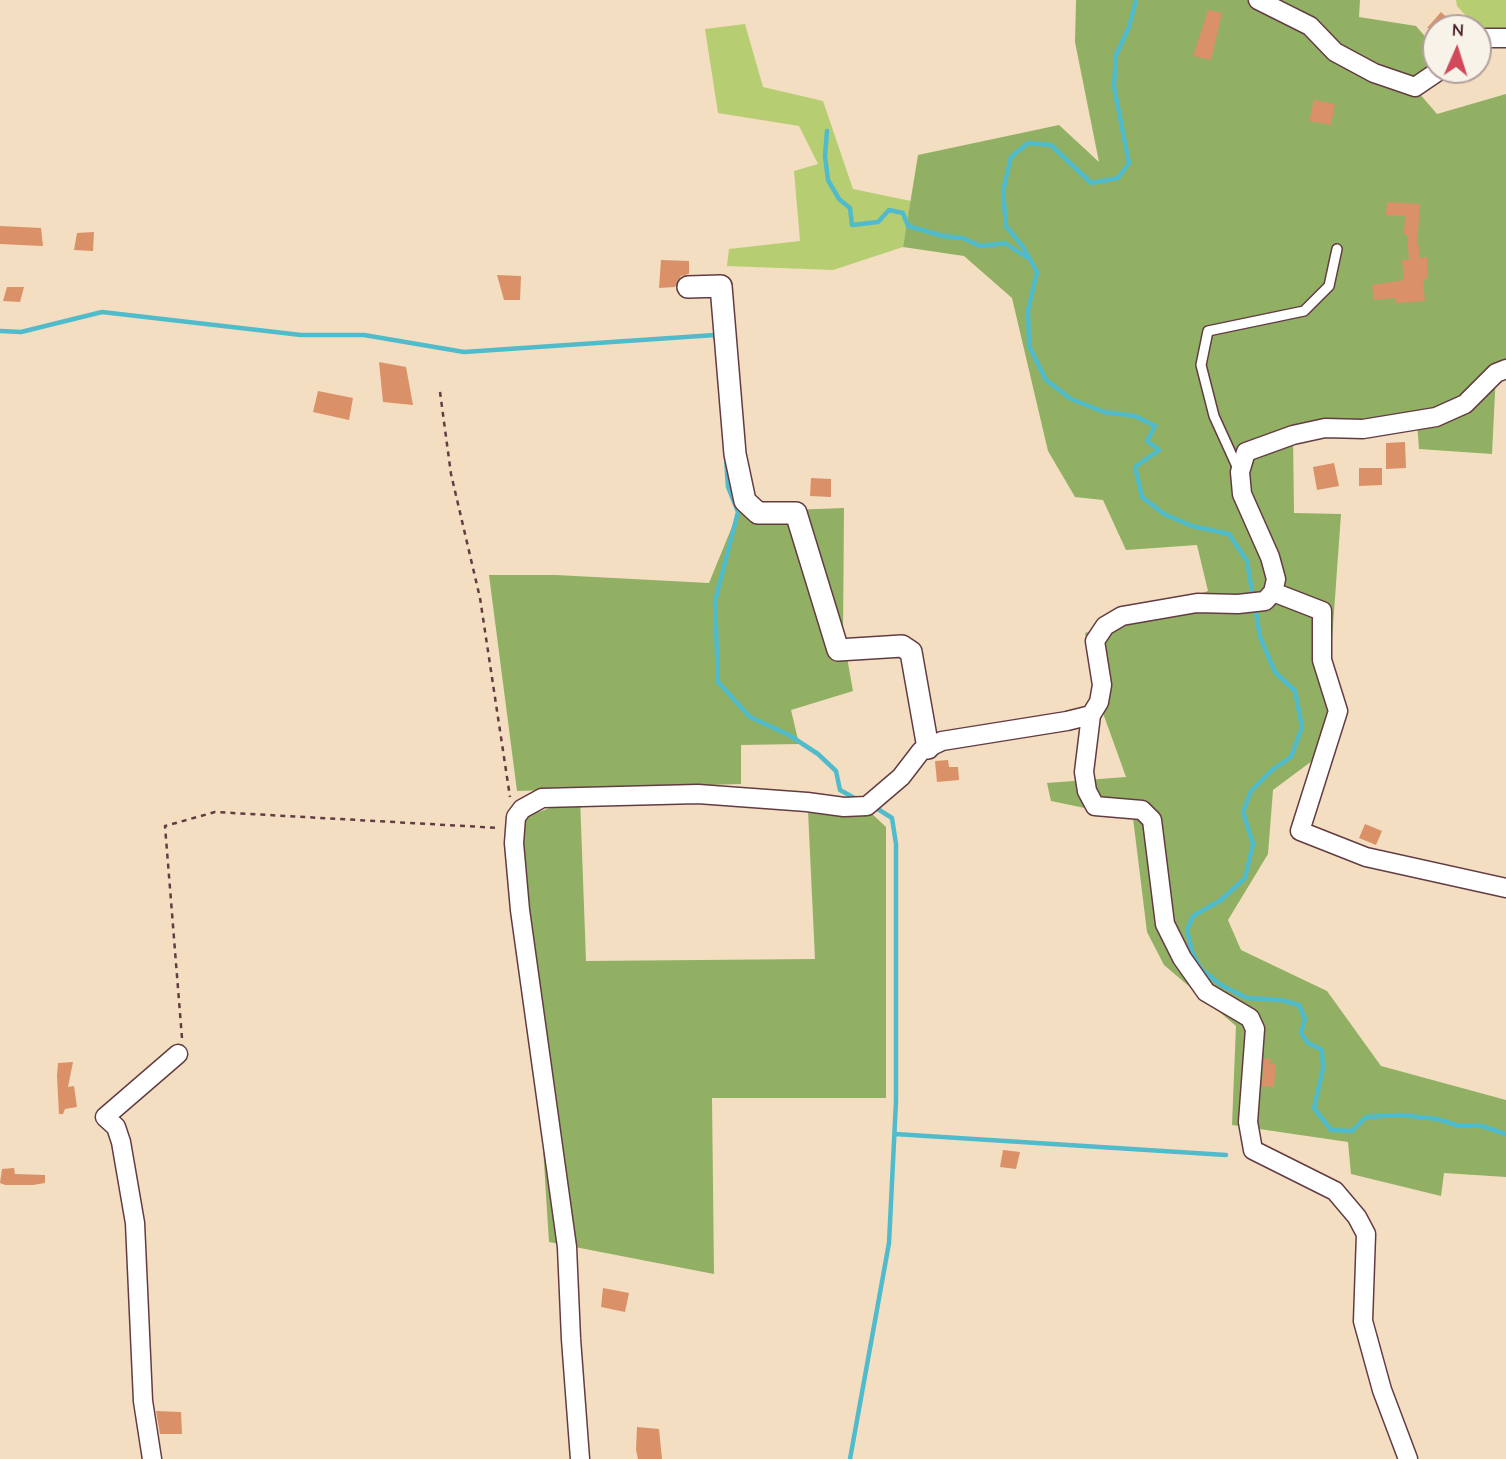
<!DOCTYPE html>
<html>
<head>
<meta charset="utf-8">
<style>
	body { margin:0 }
	#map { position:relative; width:1506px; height:1459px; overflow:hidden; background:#f3dec2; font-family:"Comic Neue",sans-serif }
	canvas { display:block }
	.north { position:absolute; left:1422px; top:14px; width:70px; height:70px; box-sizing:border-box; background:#f7f3e8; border:2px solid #b29e9c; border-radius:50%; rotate:3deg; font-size:19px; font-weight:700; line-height:28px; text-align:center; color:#4a1f2b }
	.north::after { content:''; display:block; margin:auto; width:24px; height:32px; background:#d1495b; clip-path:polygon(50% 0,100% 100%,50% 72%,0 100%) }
</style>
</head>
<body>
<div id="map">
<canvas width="1506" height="1459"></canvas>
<div class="north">N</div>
</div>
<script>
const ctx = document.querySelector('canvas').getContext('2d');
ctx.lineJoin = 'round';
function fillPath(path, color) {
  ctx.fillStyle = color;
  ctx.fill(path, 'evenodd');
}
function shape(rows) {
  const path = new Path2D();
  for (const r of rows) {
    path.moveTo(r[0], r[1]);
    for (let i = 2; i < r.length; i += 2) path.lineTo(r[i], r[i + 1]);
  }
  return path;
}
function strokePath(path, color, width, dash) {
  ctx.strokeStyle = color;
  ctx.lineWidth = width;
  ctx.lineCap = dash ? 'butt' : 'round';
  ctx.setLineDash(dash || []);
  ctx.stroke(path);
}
fillPath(shape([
	[1456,0,1506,0,1506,38,1486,38,1457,6],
	[745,24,763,87,823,101,853,189,911,201,903,247,833,270,727,266,729,249,800,241,794,171,818,164,799,126,718,113,705,29]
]), '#b7cd72');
fillPath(shape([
	[1076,0,1360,0,1359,17,1416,26,1436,49,1436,70,1419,93,1437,114,1506,94,1506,369,1496,373,1492,454,1419,449,1417,422,1293,435,1294,513,1341,514,1324,752,1273,790,1268,854,1228,920,1241,950,1327,991,1381,1066,1506,1100,1506,1177,1444,1173,1441,1196,1351,1174,1348,1142,1232,1125,1236,1026,1164,965,1147,932,1133,818,1051,801,1047,783,1126,777,1099,702,1085,633,1208,591,1197,545,1126,550,1103,500,1075,497,1048,451,1012,298,964,256,903,247,918,155,1059,125,1099,162,1075,42],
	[844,508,843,635,853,691,791,710,799,744,741,745,741,784,517,791,489,575,556,575,709,583,738,512],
	[580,797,586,961,815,959,808,811,870,812,886,827,886,1098,712,1098,714,1274,549,1242,522,818]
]), '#91b064');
strokePath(shape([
	[1136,0,1129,27,1116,55,1114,87,1129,163,1118,178,1091,183,1051,145,1028,143,1011,157,1003,191,1006,226,1023,247,1037,272,1028,310,1029,346,1046,380,1071,399,1104,412,1135,416,1155,426,1147,441,1159,450,1135,467,1142,497,1164,514,1192,526,1229,534,1247,561,1253,598],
	[827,131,825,156,828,180,839,199,850,208,852,225,878,222,889,210,903,213,908,226,943,236,963,238,980,246,1005,243,1026,257],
	[0,331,21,332,102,312,301,335,364,335,464,352,715,335,715,338],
	[726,458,728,487,738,512,715,601,718,682,750,717,789,735,818,754,836,771,840,790,858,800],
	[1255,607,1260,637,1275,672,1295,691,1302,727,1291,757,1272,770,1251,791,1243,812,1253,844,1245,878,1221,900,1193,916,1187,930,1192,952,1201,969,1221,985,1247,998,1281,1000,1299,1005,1305,1019,1301,1033,1308,1043,1322,1050,1323,1069,1314,1108,1331,1130,1352,1131,1366,1117,1402,1115,1437,1119,1456,1125,1482,1126,1506,1134],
	[895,1134,1226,1155],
	[850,1459,889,1243,896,1101,896,844,892,818,873,806]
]), '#50bbcb', 4.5);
fillPath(shape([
	[1208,10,1222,13,1211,60,1193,56],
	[1441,12,1458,28,1427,28],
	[1314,100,1335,104,1331,125,1309,121],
	[1387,202,1420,204,1417,246,1419,246,1420,258,1427,257,1428,279,1423,279,1425,301,1396,303,1395,298,1374,300,1372,285,1404,280,1402,260,1409,260,1407,235,1404,234,1405,216,1386,215],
	[0,226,41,228,43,246,0,244],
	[94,232,93,251,74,250,77,233],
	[661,260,689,261,689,274,681,276,675,287,659,288],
	[497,275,521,276,520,300,504,300],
	[7,287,24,287,20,302,3,301],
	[379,362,406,367,413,405,383,402],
	[318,391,353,398,349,420,313,412],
	[1405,442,1406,468,1386,469,1386,443],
	[1334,463,1339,486,1317,490,1313,467],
	[1359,468,1382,468,1382,485,1359,486],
	[811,478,831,479,831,497,810,496],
	[948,760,949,767,958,767,959,780,937,782,935,761],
	[1365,824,1382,831,1376,845,1359,838],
	[1264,1059,1271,1059,1270,1064,1276,1064,1274,1087,1262,1086],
	[73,1062,68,1087,74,1086,77,1107,65,1109,63,1114,59,1114,57,1076,58,1063],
	[1003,1150,1020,1152,1016,1169,1000,1167],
	[14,1168,15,1174,45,1175,45,1183,33,1185,5,1185,0,1183,2,1169],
	[603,1288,629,1293,625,1312,601,1307],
	[156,1411,181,1412,182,1434,160,1434],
	[637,1427,659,1429,662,1459,638,1459,636,1450]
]), '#da9167');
const service = shape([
	[1239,471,1214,416,1201,365,1208,331,1304,311,1329,286,1337,249]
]);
const minor = shape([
	[1258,0,1310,26,1335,52,1374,73,1415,87,1440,70],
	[1478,41,1486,38,1506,38],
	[1273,592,1322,611,1322,660,1338,711,1300,831,1366,857,1506,888],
	[1091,715,1084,772,1087,791,1095,806,1142,810,1152,820,1165,924,1182,958,1206,992,1250,1018,1255,1029,1248,1122,1253,1150,1335,1191,1357,1217,1366,1234,1363,1321,1382,1390,1408,1459],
	[152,1459,143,1401,135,1223,121,1142,116,1127,105,1117,178,1054],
	[580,1459,571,1339,567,1247,520,910,514,843,516,817,522,809,542,798,698,794,807,802,844,807,867,806,901,777,921,751,942,741,1067,721,1091,715,1099,702,1102,685,1095,641,1105,626,1122,616,1197,603,1238,604,1265,601,1273,592,1276,579,1270,557,1242,494,1240,472,1246,452,1293,435,1325,428,1363,429,1436,417,1465,404,1496,373,1506,369]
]);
const tertiary = shape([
	[688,287,721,286,735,454,745,501,758,513,796,513,838,650,902,646,911,652,928,748]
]);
strokePath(service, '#633c42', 12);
strokePath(minor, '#633c42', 21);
strokePath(tertiary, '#633c42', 24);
strokePath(shape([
	[440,392,451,474,480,598,510,797],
	[182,1038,165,826,215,812,500,828]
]), '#633c42', 2.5, [5, 5]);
strokePath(service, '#fff', 9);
strokePath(minor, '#fff', 18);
strokePath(tertiary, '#fff', 21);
</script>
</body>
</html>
